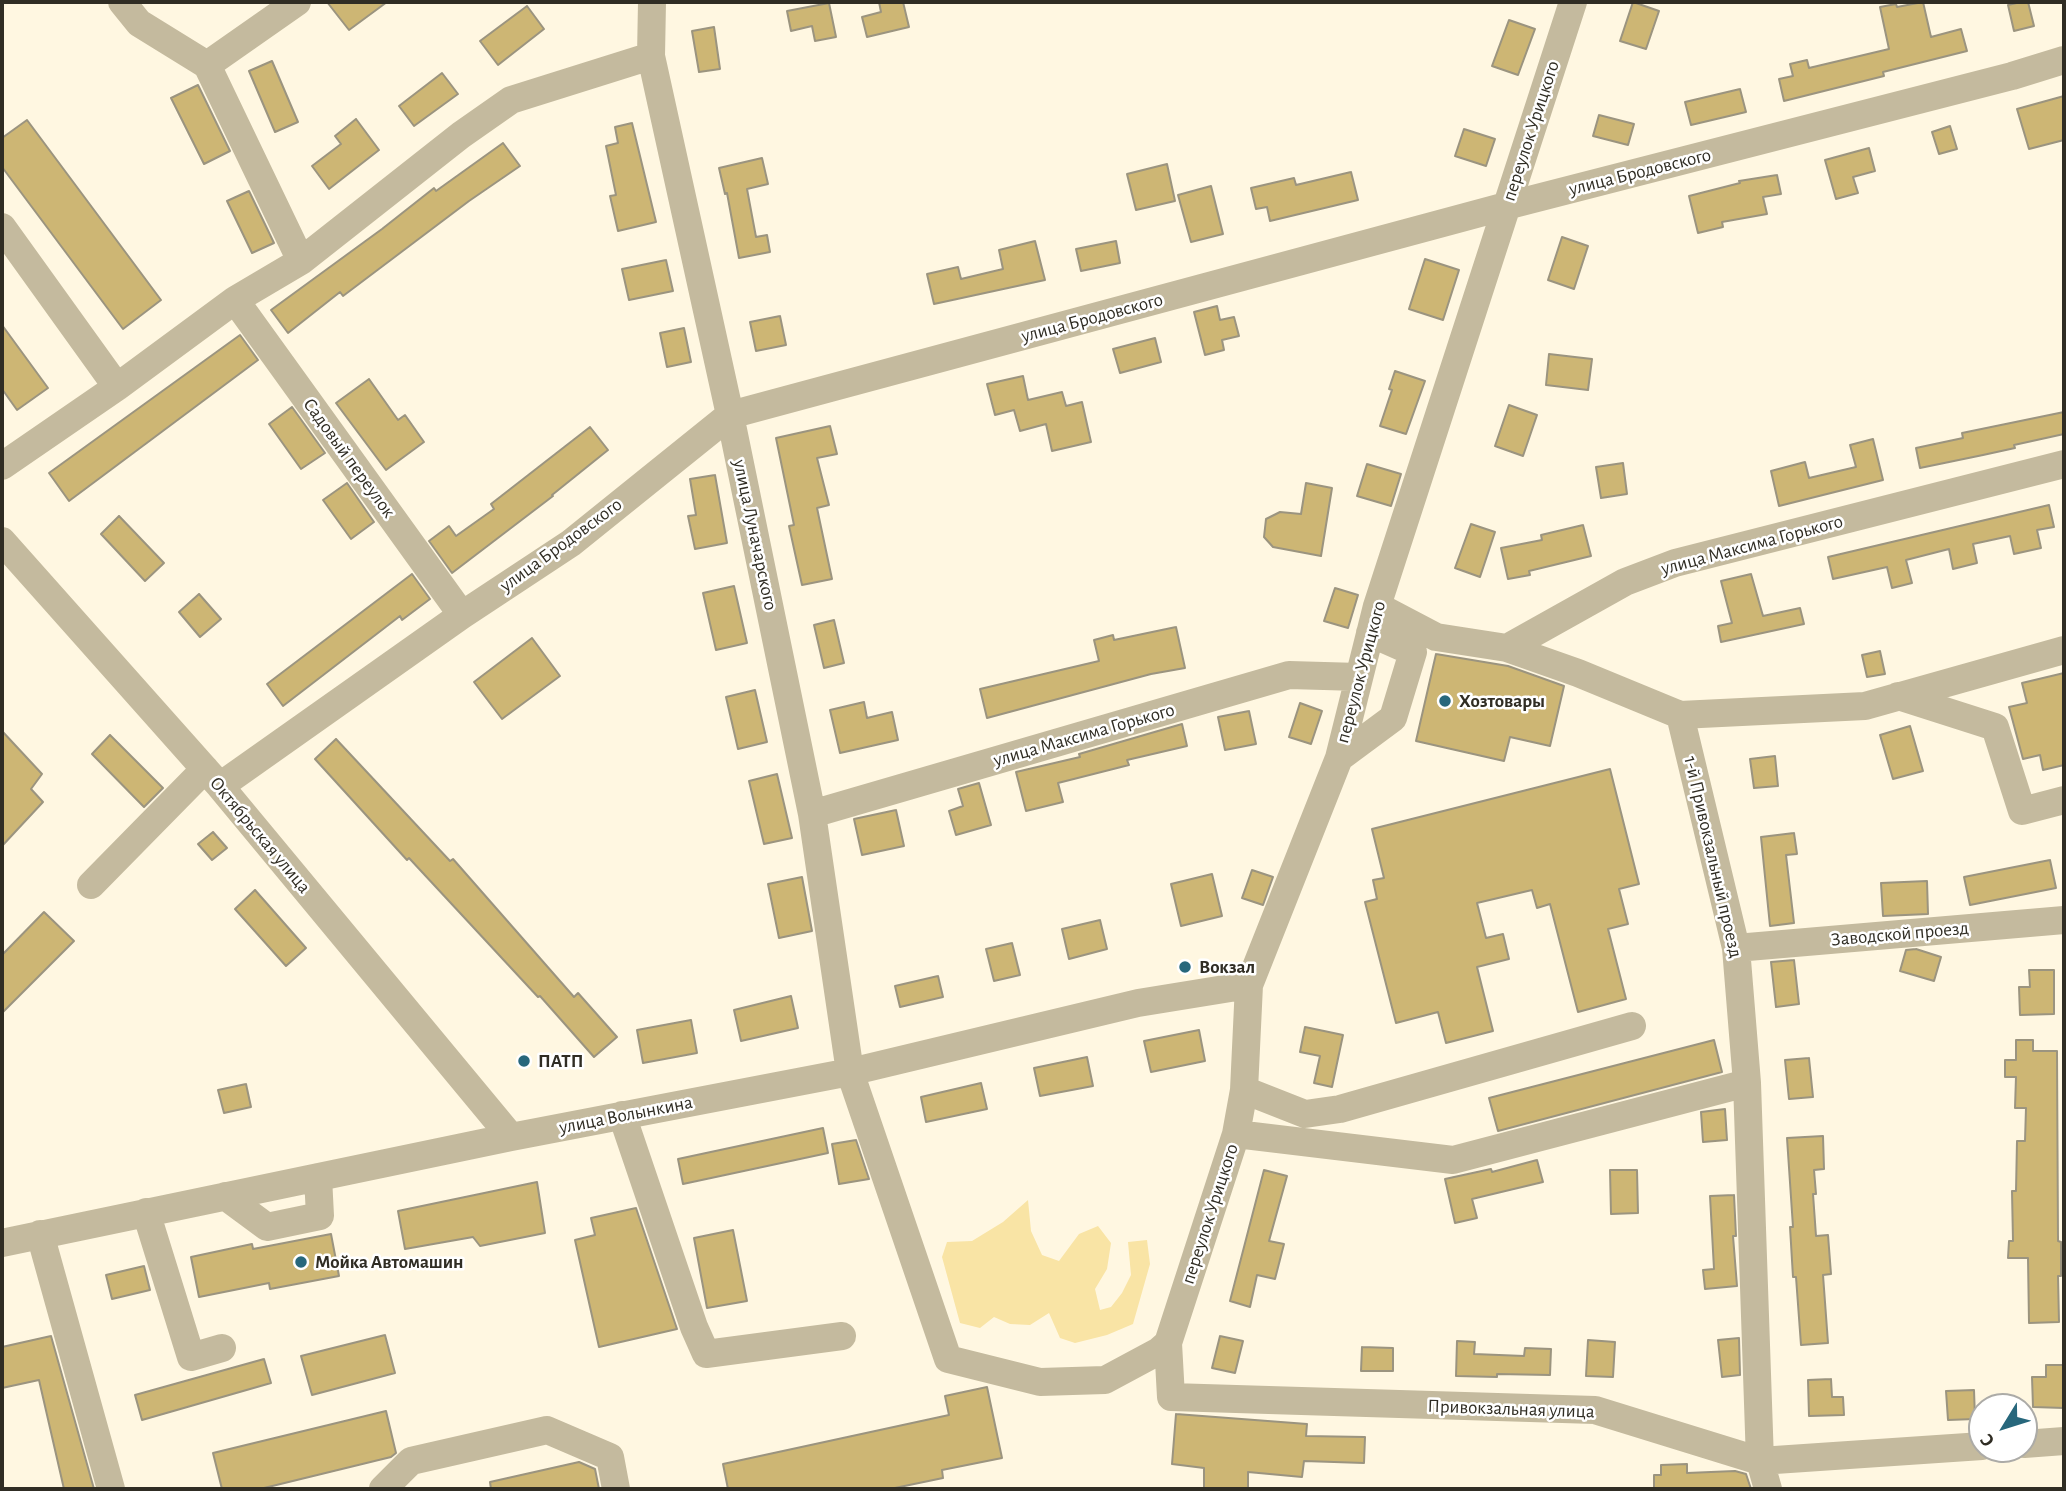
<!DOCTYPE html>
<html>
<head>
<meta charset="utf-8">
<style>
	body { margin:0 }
	#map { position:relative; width:2066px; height:1491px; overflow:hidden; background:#fff7e1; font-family:"Alegreya Sans",sans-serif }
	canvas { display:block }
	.frame { position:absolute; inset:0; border:4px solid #302d24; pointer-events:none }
	.north { position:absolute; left:1968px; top:1393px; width:70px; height:70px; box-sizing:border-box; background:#fff; border:2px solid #acaba7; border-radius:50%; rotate:232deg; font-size:19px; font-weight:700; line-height:28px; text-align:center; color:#302d24 }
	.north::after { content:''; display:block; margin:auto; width:24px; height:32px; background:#27677c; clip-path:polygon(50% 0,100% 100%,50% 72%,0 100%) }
</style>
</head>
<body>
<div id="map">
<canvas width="2066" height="1491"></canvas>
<div class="frame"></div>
<div class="north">С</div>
</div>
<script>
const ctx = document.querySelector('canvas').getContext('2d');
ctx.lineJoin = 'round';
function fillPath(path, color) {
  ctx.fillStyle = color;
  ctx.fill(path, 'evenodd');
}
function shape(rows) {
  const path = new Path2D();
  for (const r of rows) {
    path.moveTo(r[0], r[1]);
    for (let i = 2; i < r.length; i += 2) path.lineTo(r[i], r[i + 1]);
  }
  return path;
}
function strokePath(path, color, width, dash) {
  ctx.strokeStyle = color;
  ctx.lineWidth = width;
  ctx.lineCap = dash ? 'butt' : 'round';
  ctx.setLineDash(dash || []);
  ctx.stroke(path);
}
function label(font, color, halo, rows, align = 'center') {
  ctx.font = font + ' "Alegreya Sans",sans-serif';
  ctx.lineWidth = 5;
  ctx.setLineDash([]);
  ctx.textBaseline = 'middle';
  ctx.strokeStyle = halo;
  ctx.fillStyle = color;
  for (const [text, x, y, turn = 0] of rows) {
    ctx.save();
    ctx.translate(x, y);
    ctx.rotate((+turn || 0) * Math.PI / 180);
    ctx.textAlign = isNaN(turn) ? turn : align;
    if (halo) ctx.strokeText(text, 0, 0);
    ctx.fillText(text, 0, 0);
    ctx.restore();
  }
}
fillPath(shape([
	[1028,1200,1031,1231,1042,1255,1059,1261,1079,1234,1098,1226,1111,1243,1107,1269,1095,1289,1100,1310,1111,1307,1122,1293,1131,1275,1128,1242,1147,1240,1150,1264,1133,1324,1107,1335,1075,1343,1060,1338,1049,1313,1030,1325,1010,1324,994,1317,980,1328,960,1323,942,1257,947,1242,972,1241,1003,1222]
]), '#f9e4a5');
const building = shape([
	[327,2,387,2,349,30,327,2],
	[879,2,903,2,909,27,867,37,862,17,881,12,879,2],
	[1633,2,1659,11,1646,49,1620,41,1633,2],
	[1923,2,1931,37,1961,29,1967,51,1883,72,1884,76,1784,101,1779,79,1793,76,1790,64,1807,60,1809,68,1889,49,1880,7,1896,4,1897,7,1923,2],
	[2021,2,2028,2,2034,26,2014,31,2008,5,2021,2],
	[829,3,836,37,815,41,812,26,791,31,787,11,829,3],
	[527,6,544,29,498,65,480,41,527,6],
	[1509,20,1535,29,1518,75,1492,66,1509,20],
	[714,27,720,69,699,72,692,31,714,27],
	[272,61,298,122,275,132,249,71,272,61],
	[442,73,458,94,414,126,399,106,442,73],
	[198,85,230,151,204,164,171,98,198,85],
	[1740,89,1746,112,1691,125,1685,102,1740,89],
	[2064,96,2064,140,2029,149,2017,109,2064,96],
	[1599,115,1634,124,1628,145,1593,136,1599,115],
	[356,119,379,150,329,189,312,166,341,144,335,136,356,119],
	[27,120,161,300,123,329,2,167,2,138,27,120],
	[632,123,656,222,618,231,610,196,616,195,606,146,618,143,615,127,632,123],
	[1950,126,1957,149,1939,154,1932,132,1950,126],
	[1464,129,1495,139,1486,166,1455,156,1464,129],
	[503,143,520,166,469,201,343,296,340,292,288,333,271,310,382,229,434,188,436,191,503,143],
	[1869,148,1875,171,1853,177,1858,193,1836,199,1825,160,1869,148],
	[762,158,768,184,747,189,756,237,767,235,770,252,739,258,727,193,725,194,719,168,762,158],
	[1167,164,1175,201,1136,210,1127,174,1167,164],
	[1351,172,1358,200,1270,221,1267,207,1256,209,1251,188,1294,178,1296,185,1351,172],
	[1777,175,1781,194,1763,197,1767,214,1722,222,1723,227,1698,233,1689,196,1740,183,1739,181,1777,175],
	[1211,186,1223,234,1191,242,1178,195,1211,186],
	[249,191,274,243,252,253,227,201,249,191],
	[1562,237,1588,246,1574,289,1548,280,1562,237],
	[1035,241,1045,280,934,304,927,274,958,267,961,279,1003,269,999,250,1035,241],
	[1116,241,1120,263,1081,271,1076,249,1116,241],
	[1425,259,1459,270,1443,320,1409,309,1425,259],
	[666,260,673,291,629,300,622,269,666,260],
	[1217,306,1220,320,1234,317,1239,336,1222,340,1224,350,1205,355,1194,312,1217,306],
	[780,316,786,345,756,351,750,322,780,316],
	[2,325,48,388,17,410,2,389,2,325],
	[684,328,691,362,667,367,660,333,684,328],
	[240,335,258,360,69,501,49,473,240,335],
	[1155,338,1161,362,1120,373,1113,349,1155,338],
	[1549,354,1592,359,1588,390,1546,385,1549,354],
	[1395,371,1425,381,1406,434,1380,426,1392,390,1389,389,1395,371],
	[1023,376,1028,400,1062,392,1066,406,1082,402,1091,442,1052,451,1046,424,1020,431,1014,410,995,415,987,384,1023,376],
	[369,379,398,420,405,415,424,442,386,470,336,403,369,379],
	[1509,405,1537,415,1523,456,1495,446,1509,405],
	[292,407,325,453,301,469,269,424,292,407],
	[2064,412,2064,434,2014,445,2015,448,1983,455,1920,468,1916,448,1963,438,1962,433,2064,412],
	[830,426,837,454,817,458,829,505,817,508,832,579,802,585,789,526,794,525,776,438,830,426],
	[590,427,608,450,552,495,553,496,452,573,429,541,449,526,456,536,494,509,491,504,590,427],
	[1873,439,1883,480,1779,506,1771,471,1805,462,1809,478,1856,467,1850,445,1873,439],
	[1623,463,1627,494,1601,498,1596,467,1623,463],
	[1367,464,1401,474,1391,506,1357,496,1367,464],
	[715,475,727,543,695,549,688,516,696,515,690,479,715,475],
	[347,483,374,522,351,539,323,500,347,483],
	[1306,483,1332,488,1321,556,1273,547,1264,537,1266,519,1280,512,1301,514,1306,483],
	[2049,505,2054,527,2037,530,2041,548,2014,554,2010,536,1973,544,1977,563,1953,569,1949,549,1906,560,1912,583,1892,588,1887,567,1833,579,1828,557,2049,505],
	[119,516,164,563,145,581,101,534,119,516],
	[1471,524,1495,532,1480,577,1455,568,1471,524],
	[1583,525,1591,556,1529,571,1530,575,1508,579,1501,548,1542,540,1541,535,1583,525],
	[412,574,430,599,402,620,400,616,283,706,267,684,412,574],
	[1751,574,1763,616,1800,608,1804,624,1721,642,1718,626,1732,623,1721,581,1751,574],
	[734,586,747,643,716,650,703,593,734,586],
	[1335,588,1358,595,1348,628,1324,621,1335,588],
	[199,594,221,619,200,637,179,612,199,594],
	[834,620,844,663,824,668,814,625,834,620],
	[1176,627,1185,668,1151,674,987,718,980,689,1099,661,1094,640,1113,635,1114,640,1176,627],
	[532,638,560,676,502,719,474,682,532,638],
	[1880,651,1885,674,1867,677,1862,655,1880,651],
	[1436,654,1508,666,1564,686,1550,746,1510,737,1504,761,1416,741,1436,654],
	[2064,673,2064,765,2043,770,2040,755,2023,759,2009,707,2027,703,2022,683,2064,673],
	[755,690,767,742,738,749,726,697,755,690],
	[864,702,867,718,892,712,898,740,840,753,830,710,864,702],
	[1300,703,1322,711,1311,744,1289,737,1300,703],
	[1249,711,1256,744,1225,750,1218,717,1249,711],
	[1182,724,1187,746,1127,760,1129,765,1058,783,1063,802,1026,811,1016,772,1080,757,1079,754,1182,724],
	[1910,726,1923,771,1893,779,1880,735,1910,726],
	[2,731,42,774,31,789,43,802,2,846,2,731],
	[110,735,163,788,144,807,92,754,110,735],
	[336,739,450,861,453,859,574,997,578,993,617,1037,594,1057,540,996,538,997,409,858,407,860,315,759,336,739],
	[1775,756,1778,786,1754,788,1750,759,1775,756],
	[1610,769,1639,884,1619,889,1628,924,1608,929,1626,999,1578,1012,1550,904,1537,908,1532,890,1477,903,1486,938,1503,934,1509,959,1477,967,1493,1031,1446,1043,1438,1012,1396,1023,1365,902,1377,899,1373,880,1384,878,1372,829,1610,769],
	[777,774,792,838,764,844,749,781,777,774],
	[979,783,991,825,956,835,949,811,963,806,958,789,979,783],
	[896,810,904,846,862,855,854,819,896,810],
	[213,832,227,848,212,860,198,844,213,832],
	[1794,833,1797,854,1786,855,1794,923,1770,926,1761,837,1794,833],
	[2050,860,2056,888,1970,905,1964,877,2050,860],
	[1252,870,1273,877,1263,905,1242,898,1252,870],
	[1212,874,1222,916,1181,926,1171,884,1212,874],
	[802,877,812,931,779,938,768,884,802,877],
	[1927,881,1928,914,1883,916,1881,883,1927,881],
	[255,890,306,948,286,966,235,909,255,890],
	[44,912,74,941,2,1013,2,955,44,912],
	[1100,920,1107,949,1069,959,1062,929,1100,920],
	[1012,943,1020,975,994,981,986,949,1012,943],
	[1916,949,1941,957,1934,981,1900,971,1906,950,1916,949],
	[1794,960,1799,1004,1776,1007,1771,962,1794,960],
	[2029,970,2054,970,2054,1014,2020,1015,2019,987,2030,987,2029,970],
	[938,976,943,997,900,1007,895,986,938,976],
	[791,996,798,1028,741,1041,734,1010,791,996],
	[691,1020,697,1053,643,1063,637,1030,691,1020],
	[1305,1027,1343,1035,1332,1087,1314,1083,1320,1056,1300,1052,1305,1027],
	[1199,1030,1205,1061,1151,1072,1144,1041,1199,1030],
	[1714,1040,1722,1072,1498,1131,1489,1098,1714,1040],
	[2016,1040,2033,1040,2033,1051,2057,1051,2058,1241,2061,1242,2061,1276,2058,1276,2059,1322,2029,1323,2028,1258,2008,1258,2009,1241,2013,1241,2012,1191,2016,1191,2017,1141,2025,1141,2026,1108,2015,1108,2016,1077,2005,1077,2005,1060,2016,1060,2016,1040],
	[1087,1057,1093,1086,1040,1096,1034,1068,1087,1057],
	[1809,1058,1813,1097,1789,1099,1785,1060,1809,1058],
	[981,1083,987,1109,926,1122,921,1097,981,1083],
	[246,1084,251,1107,224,1113,218,1090,246,1084],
	[1725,1109,1727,1140,1703,1142,1701,1112,1725,1109],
	[823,1128,828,1153,683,1184,678,1159,823,1128],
	[1823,1136,1824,1169,1814,1170,1816,1194,1813,1194,1816,1236,1828,1235,1831,1274,1823,1275,1828,1343,1801,1345,1796,1277,1793,1277,1790,1227,1793,1227,1787,1138,1823,1136],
	[856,1140,869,1179,839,1184,832,1144,856,1140],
	[1537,1160,1543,1182,1472,1199,1477,1218,1455,1223,1445,1179,1491,1169,1492,1172,1537,1160],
	[1264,1170,1287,1176,1269,1241,1284,1244,1275,1279,1257,1275,1250,1307,1230,1301,1264,1170],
	[1610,1170,1637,1170,1638,1213,1611,1214,1610,1170],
	[537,1182,545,1233,480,1246,473,1237,405,1249,398,1211,537,1182],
	[1734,1195,1736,1236,1733,1236,1737,1286,1705,1289,1703,1270,1714,1269,1710,1196,1734,1195],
	[636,1208,677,1329,599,1347,575,1240,595,1235,591,1218,636,1208],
	[733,1230,747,1301,707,1308,694,1238,733,1230],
	[331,1234,339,1276,270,1289,269,1283,199,1297,191,1257,252,1244,253,1249,331,1234],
	[144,1266,150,1290,112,1299,106,1275,144,1266],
	[385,1335,395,1373,312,1395,301,1356,385,1335],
	[51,1336,94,1489,64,1489,39,1380,2,1388,2,1347,51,1336],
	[1220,1336,1243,1341,1235,1373,1212,1368,1220,1336],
	[1739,1338,1740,1375,1722,1377,1718,1340,1739,1338],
	[1588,1340,1615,1342,1613,1377,1586,1376,1588,1340],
	[1457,1341,1475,1342,1474,1354,1524,1356,1525,1348,1551,1349,1550,1375,1497,1374,1497,1377,1456,1376,1457,1341],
	[1362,1347,1393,1348,1393,1371,1361,1371,1362,1347],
	[264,1359,271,1383,142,1420,135,1395,264,1359],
	[2046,1365,2064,1365,2064,1408,2033,1407,2032,1377,2046,1377,2046,1365],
	[1831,1379,1832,1397,1843,1397,1844,1415,1809,1416,1808,1380,1831,1379],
	[987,1387,1002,1458,942,1470,943,1478,890,1489,728,1489,723,1464,949,1415,945,1396,987,1387],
	[1974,1390,1975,1419,1948,1420,1946,1391,1974,1390],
	[386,1411,396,1453,391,1457,260,1489,222,1489,213,1453,386,1411],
	[1176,1414,1307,1424,1306,1436,1365,1437,1364,1463,1304,1461,1302,1477,1248,1472,1248,1489,1204,1489,1204,1468,1172,1464,1176,1414],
	[579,1462,595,1469,599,1489,491,1489,490,1482,579,1462],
	[1687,1464,1687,1473,1735,1471,1746,1474,1751,1489,1654,1489,1654,1475,1661,1475,1661,1465,1687,1464]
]);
fillPath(building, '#cdb674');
strokePath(building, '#9b947f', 2);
strokePath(shape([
	[122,2,139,23,207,65,301,261],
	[652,2,651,56,730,415,812,814,850,1072,948,1359,1040,1382,1105,1380,1159,1351,1168,1343],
	[1573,2,1377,606,1339,758,1249,985,1244,1090,1236,1134,1168,1343,1171,1397,1595,1410,1760,1461,1982,1446],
	[207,65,297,2],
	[2,227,117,387],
	[235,300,462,615],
	[2,466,117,387,235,300,301,261,461,135,511,100,651,56],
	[2,541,220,786,511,1137],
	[1377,606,1436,637,1507,648,1625,582,1675,563,2064,464],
	[1507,648,1578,673,1680,715,1865,706,2064,650],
	[1898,696,1995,727,2022,811,2064,800],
	[1680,715,1736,948,1747,1083],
	[1339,758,1393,718,1413,652,1370,633],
	[220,786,462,615,571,543,730,415,1506,206,2012,76,2064,60],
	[812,814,1289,675,1359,677],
	[91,885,205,769],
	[1736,948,2064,920],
	[1244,1090,1305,1114,1340,1109,1632,1026],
	[622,1115,694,1327,706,1354,842,1336],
	[1236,1134,1453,1160,1747,1083,1760,1461,1768,1489],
	[225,1196,267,1227,320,1216,318,1177],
	[146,1212,191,1357,222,1348],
	[40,1234,111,1489],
	[2,1243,511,1137,850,1072,1138,1003,1249,985],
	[2024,1444,2064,1441],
	[383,1489,411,1461,547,1430,610,1457,616,1489]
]), '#c4ba9e', 28);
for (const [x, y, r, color] of [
	[1445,701,7,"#27677c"],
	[1185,967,7,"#27677c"],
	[524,1061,7,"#27677c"],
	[301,1262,7,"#27677c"]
]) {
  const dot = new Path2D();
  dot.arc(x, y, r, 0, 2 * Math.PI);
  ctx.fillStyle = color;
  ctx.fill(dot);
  strokePath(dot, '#fff', 2.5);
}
label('19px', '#302d24', '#fff', [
	["переулок Урицкого",1531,131,-72],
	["улица Бродовского",1640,172,-14],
	["улица Бродовского",1092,318,-15],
	["Садовый переулок",349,458,54],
	["улица Луначарского",755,535,78],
	["улица Бродовского",561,545,-36],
	["улица Максима Горького",1752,545,-15],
	["переулок Урицкого",1361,672,-75],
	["улица Максима Горького",1084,735,-16],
	["Октябрьская улица",260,835,50],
	["1-й Привокзальный проезд",1713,857,77],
	["Заводской проезд",1900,934,-5],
	["улица Волынкина",626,1115,-11],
	["переулок Урицкого",1210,1214,-72],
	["Привокзальная улица",1511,1409,2]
]);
label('bold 19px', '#302d24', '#fff', [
	["Хозтовары",1459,701],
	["Вокзал",1199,967],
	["ПАТП",538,1061],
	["Мойка Автомашин",315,1262]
], 'left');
</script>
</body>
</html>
